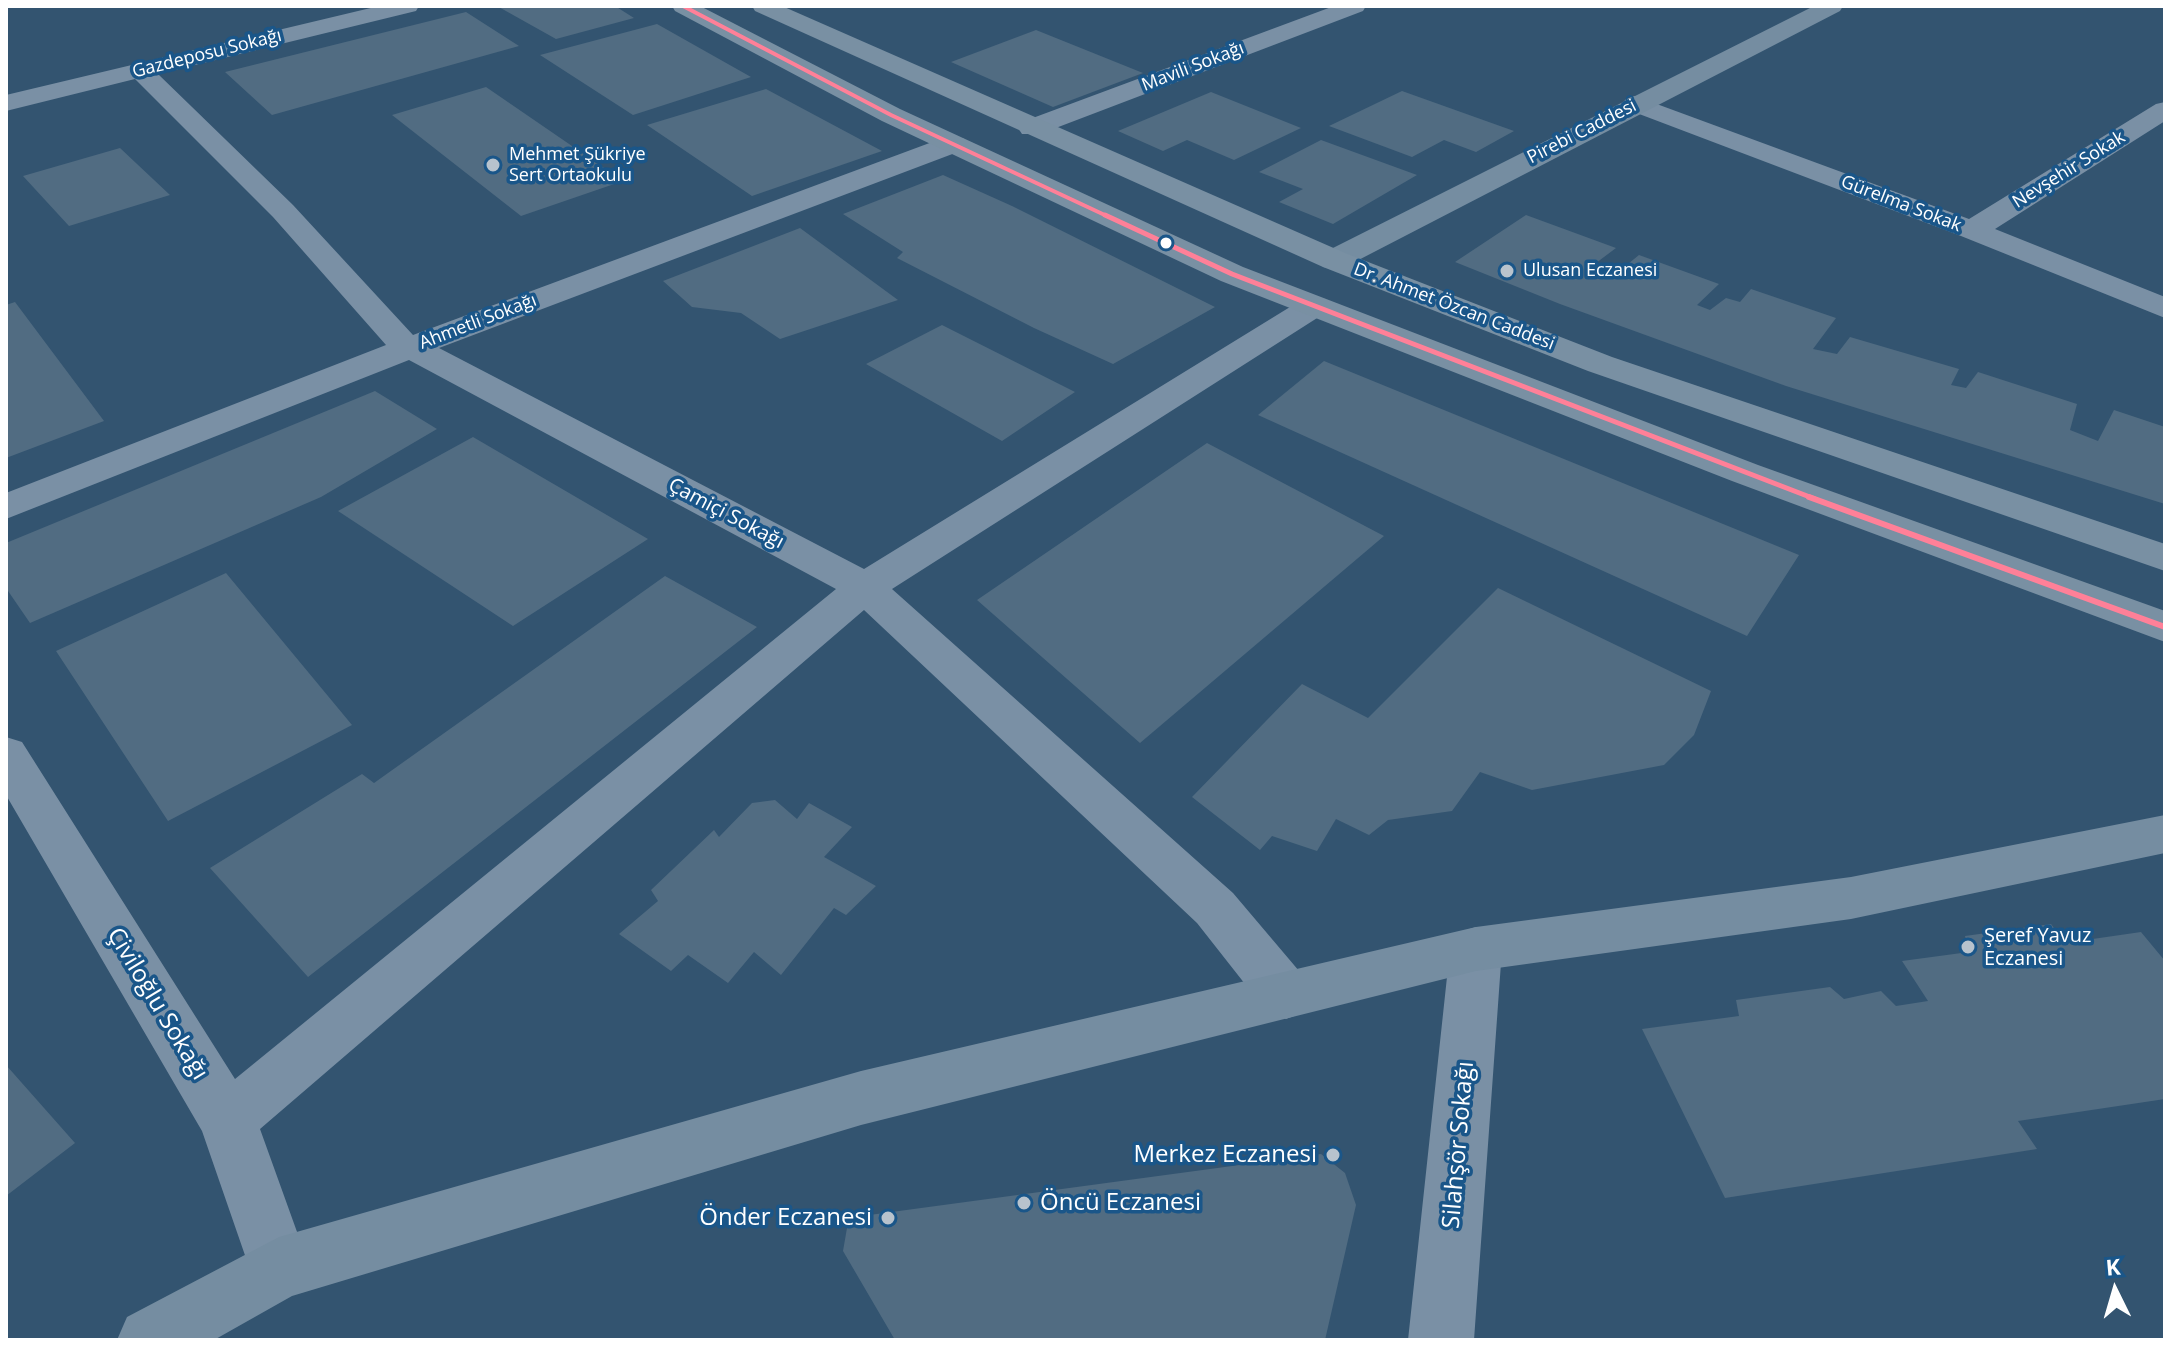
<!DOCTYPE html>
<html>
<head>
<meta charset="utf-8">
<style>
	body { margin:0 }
	#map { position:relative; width:2171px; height:1346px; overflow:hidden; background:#335470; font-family:"Open Sans",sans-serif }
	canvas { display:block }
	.frame { position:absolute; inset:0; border:8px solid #fff; pointer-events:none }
	.north { position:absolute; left:2075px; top:1250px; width:80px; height:80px; -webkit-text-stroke:6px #1a5689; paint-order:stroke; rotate:355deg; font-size:22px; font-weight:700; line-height:32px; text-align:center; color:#fff }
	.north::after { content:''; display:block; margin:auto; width:28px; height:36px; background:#fff; clip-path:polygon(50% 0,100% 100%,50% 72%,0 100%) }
</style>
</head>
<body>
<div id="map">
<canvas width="2171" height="1346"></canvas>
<div class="frame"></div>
<div class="north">K</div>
</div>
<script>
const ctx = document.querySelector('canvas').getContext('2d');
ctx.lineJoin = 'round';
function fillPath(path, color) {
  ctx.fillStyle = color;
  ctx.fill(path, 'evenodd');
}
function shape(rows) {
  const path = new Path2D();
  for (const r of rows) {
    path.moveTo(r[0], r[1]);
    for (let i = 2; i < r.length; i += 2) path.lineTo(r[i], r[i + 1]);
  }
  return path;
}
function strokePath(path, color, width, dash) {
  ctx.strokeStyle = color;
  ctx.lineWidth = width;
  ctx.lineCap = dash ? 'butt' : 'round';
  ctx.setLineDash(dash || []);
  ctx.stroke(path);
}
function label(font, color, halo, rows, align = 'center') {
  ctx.font = font + ' "Open Sans",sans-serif';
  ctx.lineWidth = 7;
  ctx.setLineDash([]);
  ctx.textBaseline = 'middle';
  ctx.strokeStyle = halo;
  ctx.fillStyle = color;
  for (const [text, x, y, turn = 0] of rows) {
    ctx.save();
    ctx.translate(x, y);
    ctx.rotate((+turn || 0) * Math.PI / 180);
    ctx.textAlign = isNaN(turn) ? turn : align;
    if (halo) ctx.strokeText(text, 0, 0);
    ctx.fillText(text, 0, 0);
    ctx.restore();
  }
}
fillPath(shape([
	[497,6,615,6,634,18,556,39],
	[466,12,519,46,272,115,225,72],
	[657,24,751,77,633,115,540,55],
	[1036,30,1143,73,1053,107,951,62],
	[486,87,623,181,521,216,392,115],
	[766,89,882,151,752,196,647,125],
	[1402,91,1514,131,1476,152,1444,140,1412,157,1329,126],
	[1211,92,1301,128,1234,160,1187,140,1163,151,1118,131],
	[1321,140,1417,175,1333,224,1279,202,1303,189,1259,172],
	[120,148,170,195,69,226,23,176],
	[943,175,1012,206,1215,307,1113,364,1034,328,897,258,903,252,843,214],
	[1526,215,1616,248,1592,266,1618,272,1639,255,1719,284,1697,305,1710,310,1726,298,1740,302,1751,289,1836,318,1813,349,1837,354,1850,337,1959,369,1951,385,1966,388,1978,372,2077,404,2070,430,2098,441,2114,410,2165,427,2165,504,1786,386,1560,304,1455,262],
	[800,228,898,300,780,339,741,313,692,307,663,281],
	[15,302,104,421,6,458,6,305],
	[942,325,1075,392,1002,441,866,364],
	[1324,361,1799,555,1747,636,1258,415],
	[375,391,437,429,321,497,30,623,6,588,6,543],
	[473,437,648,539,513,626,338,511],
	[1207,443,1384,536,1140,743,977,600],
	[226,573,352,725,168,821,56,651],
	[665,576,757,627,308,977,210,868,362,774,374,783],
	[1498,588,1711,691,1694,735,1664,765,1532,790,1480,772,1452,811,1388,820,1369,835,1336,819,1317,851,1272,836,1260,850,1192,797,1302,684,1368,718],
	[775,800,797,819,809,803,852,827,824,857,876,886,846,915,834,908,781,975,754,952,728,983,688,955,671,971,619,934,658,901,651,890,714,830,719,837,752,803],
	[2051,924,2065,943,2141,932,2165,961,2165,1099,2018,1121,2037,1149,1725,1198,1642,1029,1739,1016,1736,1000,1830,987,1844,999,1881,991,1896,1006,1928,1001,1902,961,1969,952,1965,936],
	[6,1065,75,1143,6,1196],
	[1321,1154,1345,1173,1356,1205,1325,1340,895,1340,843,1251,847,1228,862,1216]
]), '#516c82');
fillPath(shape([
	[379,6,419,6,416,11,158,74,293,205,413,335,943,138,963,138,967,144,963,150,439,348,864,569,1303,299,1314,296,1325,299,1330,306,1325,313,892,589,1233,893,1305,978,1313,995,1305,1012,1286,1019,1267,1012,1197,923,864,610,260,1129,310,1268,301,1290,279,1299,257,1290,202,1131,6,795,6,737,22,742,235,1079,836,589,409,360,6,519,6,493,386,345,273,217,135,79,6,111,6,95,379,6],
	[1334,6,1366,6,1363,11,1040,134,1022,134,1018,128,1022,122,1334,6],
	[1635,96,1969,219,2156,104,2165,102,2165,121,1995,229,2165,297,2165,318,1961,236,1626,109,1622,104,1626,99,1635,96],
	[1476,927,1495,933,1502,949,1474,1340,1408,1340,1450,949,1457,933,1476,927]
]), '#7a90a5');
fillPath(shape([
	[1814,6,1843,6,1840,11,1345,267,1334,269,1323,267,1319,260,1323,253,1814,6],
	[2165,815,2165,853,1851,919,1476,971,861,1125,292,1296,214,1340,117,1340,127,1317,279,1237,861,1071,1476,927,1851,877,2165,815]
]), '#758da1');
fillPath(shape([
	[672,6,700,6,900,109,1243,267,1758,465,2165,611,2165,642,1732,481,1221,281,882,121,675,11,672,6],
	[752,6,782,6,1345,253,1612,357,2165,544,2165,571,1588,371,1323,267,755,11,752,6]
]), '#7990a3');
strokePath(shape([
	[683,6,891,115,1109,217]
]), '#ff8098', 4);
strokePath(shape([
	[1105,215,1232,274,1815,499]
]), '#ff8098', 5);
strokePath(shape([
	[1809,497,2165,627]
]), '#ff8098', 6);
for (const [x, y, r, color] of [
	[493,165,8,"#b8c3cd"],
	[1166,243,7,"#fff"],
	[1507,271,8,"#b8c3cd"],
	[1968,947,8,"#b8c3cd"],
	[1333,1155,8,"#b8c3cd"],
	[1024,1203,8,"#b8c3cd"],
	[888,1218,8,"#b8c3cd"]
]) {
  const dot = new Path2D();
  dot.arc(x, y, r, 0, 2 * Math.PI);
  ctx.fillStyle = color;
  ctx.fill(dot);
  strokePath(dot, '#1a5689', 3);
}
label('18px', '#fff', '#1a5689', [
	["Gazdeposu Sokağı",207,54,-14],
	["Mavili Sokağı",1193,67,-21],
	["Pirebi Caddesi",1582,132,-27],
	["Nevşehir Sokak",2069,170,-32],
	["Gürelma Sokak",1901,204,21],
	["Dr. Ahmet Özcan Caddesi",1454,307,21],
	["Ahmetli Sokağı",478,322,-21]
]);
label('18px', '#fff', '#1a5689', [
	["Mehmet Şükriye",509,155],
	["Sert Ortaokulu",509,176],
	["Ulusan Eczanesi",1523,271]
], 'left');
label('20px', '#fff', '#1a5689', [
	["Çamiçi Sokağı",726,514,28]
]);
label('20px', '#fff', '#1a5689', [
	["Şeref Yavuz",1984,936],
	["Eczanesi",1984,959]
], 'left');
label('24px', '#fff', '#1a5689', [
	["Çiviloğlu Sokağı",157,1004,59],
	["Silahşör Sokağı",1459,1145,-85]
]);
label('24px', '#fff', '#1a5689', [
	["Merkez Eczanesi",1317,1155],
	["Öncü Eczanesi",1040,1203,"left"],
	["Önder Eczanesi",872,1218]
], 'right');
</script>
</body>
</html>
